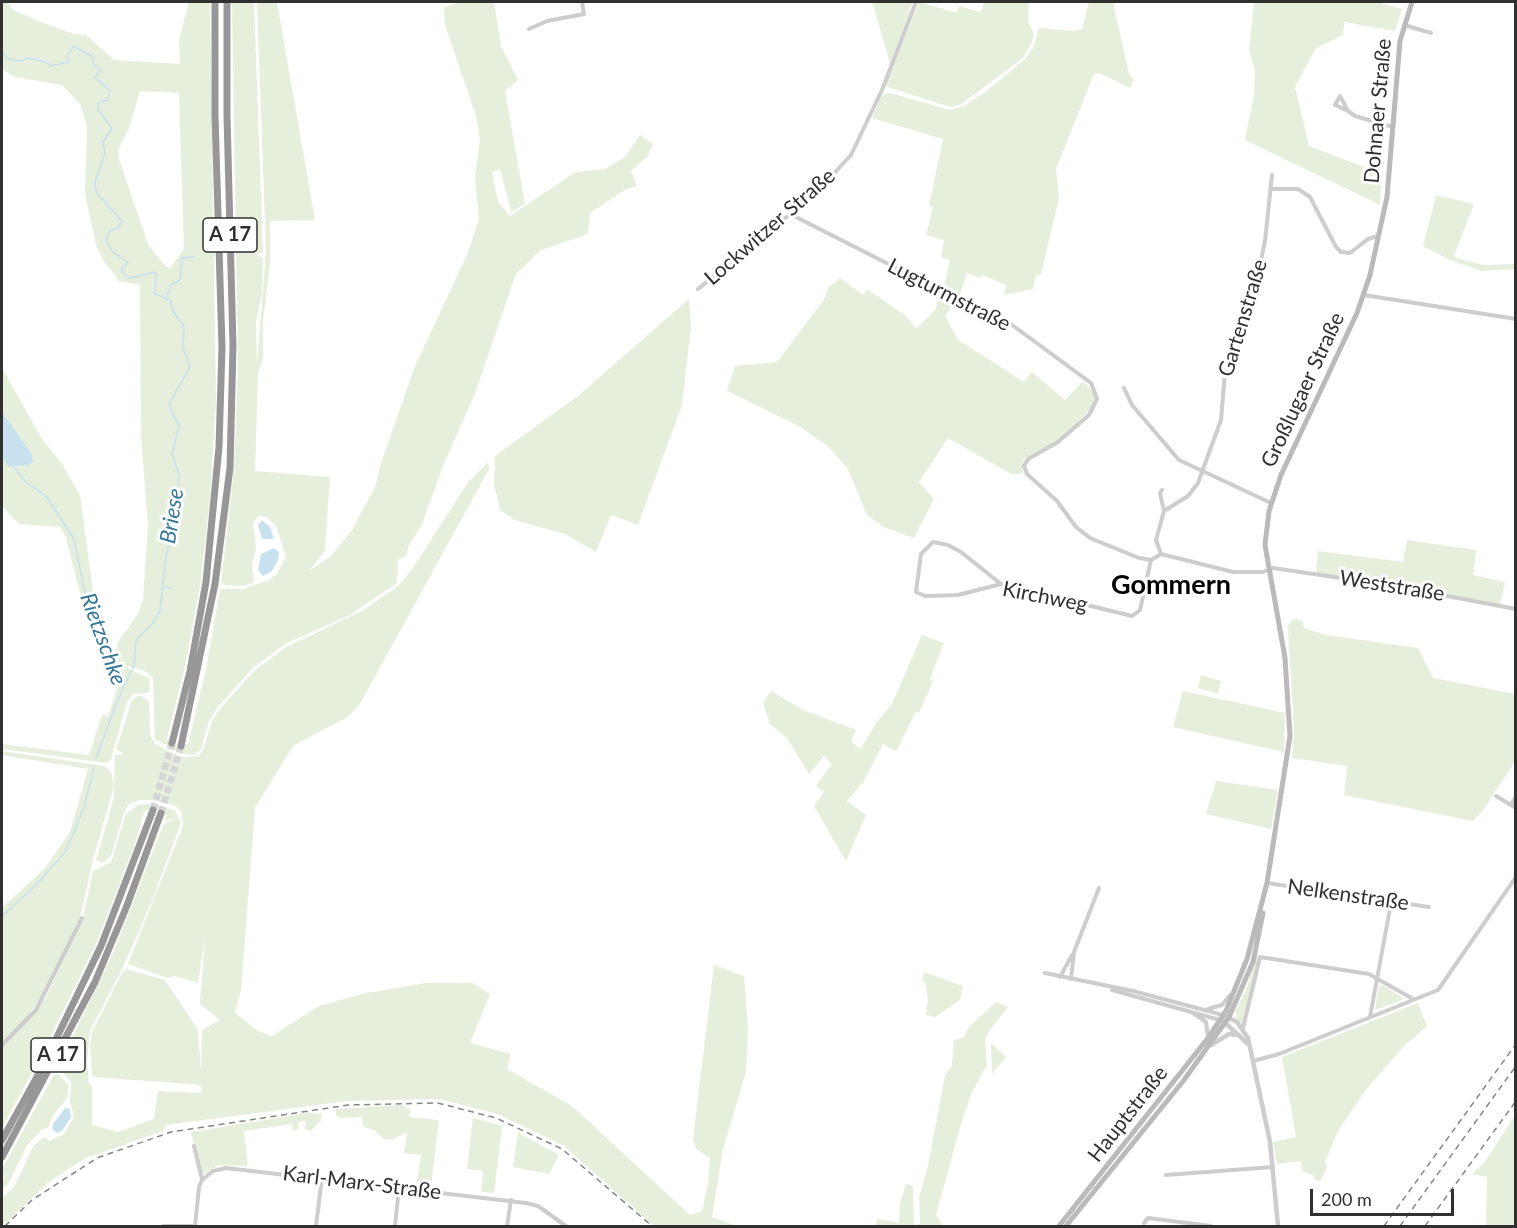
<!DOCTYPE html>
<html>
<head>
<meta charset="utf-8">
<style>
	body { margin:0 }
	#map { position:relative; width:1517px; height:1228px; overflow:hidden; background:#fff; font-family:Lato,sans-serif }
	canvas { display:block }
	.frame { position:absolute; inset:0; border:3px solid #303030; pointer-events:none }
	.scale { position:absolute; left:1310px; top:1189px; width:144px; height:27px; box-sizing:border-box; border:3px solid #303030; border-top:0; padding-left:8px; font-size:18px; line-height:21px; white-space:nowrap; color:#303030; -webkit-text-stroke:4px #fff; paint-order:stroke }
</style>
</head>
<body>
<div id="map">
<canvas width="1517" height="1228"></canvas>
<div class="frame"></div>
<div class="scale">200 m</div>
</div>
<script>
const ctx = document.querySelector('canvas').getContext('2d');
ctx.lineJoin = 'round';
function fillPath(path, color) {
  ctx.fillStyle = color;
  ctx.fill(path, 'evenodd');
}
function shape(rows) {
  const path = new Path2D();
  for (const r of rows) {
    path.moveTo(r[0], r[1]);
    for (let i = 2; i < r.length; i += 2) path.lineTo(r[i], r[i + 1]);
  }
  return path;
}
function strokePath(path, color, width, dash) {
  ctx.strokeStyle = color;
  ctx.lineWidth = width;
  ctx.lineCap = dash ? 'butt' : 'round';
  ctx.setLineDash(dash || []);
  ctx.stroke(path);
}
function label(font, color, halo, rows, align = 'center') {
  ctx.font = font + ' Lato,sans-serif';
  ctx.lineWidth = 6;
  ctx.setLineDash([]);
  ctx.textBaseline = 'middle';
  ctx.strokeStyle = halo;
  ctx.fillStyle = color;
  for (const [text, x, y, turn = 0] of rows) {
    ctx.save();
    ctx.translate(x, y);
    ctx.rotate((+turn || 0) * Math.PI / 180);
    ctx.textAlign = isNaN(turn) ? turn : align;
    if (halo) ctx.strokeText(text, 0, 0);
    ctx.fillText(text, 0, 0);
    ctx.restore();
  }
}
fillPath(shape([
	[2,2,7,2,13,10,41,22,74,34,86,35,114,60,180,64,179,39,189,2,210,2,216,401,210,498,201,581,185,667,167,739,171,744,182,747,188,744,206,669,220,589,243,589,269,580,277,574,286,557,276,526,267,517,258,516,253,523,256,546,252,567,254,582,244,586,226,585,221,582,234,470,238,368,232,2,254,2,263,251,256,255,263,258,262,294,256,321,257,365,266,251,257,2,277,2,315,220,270,221,270,265,263,321,263,358,258,373,255,471,330,477,325,550,310,570,331,556,352,530,376,485,380,466,415,366,467,255,479,219,475,177,480,140,476,116,445,25,444,7,461,2,494,2,501,46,518,80,505,91,525,204,511,212,500,169,492,172,498,202,510,216,576,172,605,169,625,157,640,135,653,144,647,157,631,171,637,186,626,189,590,213,588,234,541,250,516,274,474,396,443,466,422,524,409,545,406,556,398,560,397,583,350,615,285,644,254,667,218,707,209,721,201,749,194,755,182,754,155,739,153,678,145,671,127,666,129,669,149,678,150,689,148,693,133,694,127,702,111,759,107,763,2,749,2,744,89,755,102,715,108,716,118,686,88,623,65,535,60,527,19,524,2,506,2,458,9,467,18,467,33,462,32,454,2,412,2,368,42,439,62,464,80,495,94,599,111,650,117,649,118,642,138,614,143,600,148,526,141,436,140,285,119,281,103,260,96,245,85,194,87,126,80,104,62,85,15,77,2,69],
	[140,91,179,93,184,249,170,268,165,266,148,244,119,159,118,150,129,128],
	[872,2,913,2,890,64,886,49],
	[919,2,957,13,959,6,981,12,984,2,1029,2,1028,21,1034,34,1032,42,1023,58,960,105,950,107,887,87,886,83],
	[1089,2,1113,2,1129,74,1134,80,1130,88,1099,73,1094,74,1056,169,1059,198,1041,275,1036,275,1033,289,1004,295,1006,285,982,275,980,278,967,273,959,297,943,291,950,260,941,257,944,240,926,235,933,207,929,205,943,139,872,118,882,95,890,93,950,110,964,106,984,93,1024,60,1033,48,1039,28,1073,31,1082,29],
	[1254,2,1377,2,1402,9,1395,31,1344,22,1343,35,1316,48,1295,87,1309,146,1382,174,1380,205,1245,140,1254,95,1255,71,1249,50],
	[1436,195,1474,204,1454,256,1456,258,1483,265,1515,264,1515,269,1482,271,1450,260,1423,246],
	[840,278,863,295,867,289,906,316,916,329,936,309,939,295,956,301,945,316,958,340,1024,382,1032,372,1065,400,1083,381,1095,395,1092,407,1070,431,1051,445,1023,459,1022,474,1011,474,948,438,919,482,934,499,914,538,884,527,867,515,848,469,828,446,797,425,727,391,735,366,777,362,823,301,829,287],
	[689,299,691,326,682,405,638,525,611,515,596,552,565,534,515,520,500,510,494,484,495,456,579,395],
	[487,463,490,467,360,704,349,716,293,746,255,808,241,990,235,1013,258,1031,272,1036,319,1006,362,994,426,983,472,983,490,994,470,1043,511,1054,507,1069,572,1106,690,1215,702,1211,708,1184,710,1158,696,1149,693,1139,714,965,744,976,748,1028,746,1072,723,1149,712,1217,737,1226,654,1226,564,1146,498,1114,439,1099,347,1101,166,1125,163,1131,86,1158,50,1181,2,1226,2,1198,14,1187,34,1145,44,1137,50,1141,64,1134,74,1117,70,1102,71,1082,58,1067,114,951,163,825,177,817,165,821,166,814,162,811,152,808,144,812,135,844,96,944,39,1060,2,1128,2,1048,30,1019,46,997,83,918,93,871,111,862,126,814,138,805,150,804,175,810,181,823,150,906,122,969,90,1031,87,1062,89,1084,92,1085,92,1125,118,1132,154,1119,158,1091,202,1093,201,1085,94,1077,92,1075,90,1046,92,1032,123,971,127,969,165,980,198,1030,201,1074,202,1030,220,1020,200,1004,205,936,198,983,175,976,167,978,128,964,181,831,183,823,181,811,174,805,151,800,139,800,129,804,124,813,111,856,103,863,96,860,114,798,115,754,121,756,123,753,116,750,132,700,139,695,149,701,150,734,155,744,180,757,198,756,203,750,212,721,219,710,255,670,286,647,362,611,398,586,413,568,467,484],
	[1407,540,1476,550,1473,575,1505,582,1500,605,1316,575,1318,551,1403,562],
	[1297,619,1303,622,1304,628,1326,635,1418,648,1433,678,1515,694,1515,761,1484,809,1473,821,1344,795,1347,766,1292,758,1294,729,1288,627,1292,620],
	[922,635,944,643,930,679,933,681,919,713,916,712,896,751,883,744,864,781,847,801,866,815,846,861,814,806,824,792,816,786,832,764,824,756,809,774,787,738,770,724,763,703,771,691,803,710,856,730,851,742,861,749,876,723,892,704],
	[1201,675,1221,681,1218,694,1198,688],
	[1183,691,1285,713,1284,752,1173,727],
	[2,751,104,766,111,772,114,786,93,860,80,918,43,995,25,1020,2,1043,2,908,45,868,70,832,88,769,2,755],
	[1216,781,1278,790,1271,829,1206,814],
	[1257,954,1259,956,1242,1024,1236,1018,1236,1010,1247,988],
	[924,972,963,986,960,1000,935,1017,926,1015,928,999,925,982,922,980],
	[1383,985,1404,999,1375,1010,1379,986],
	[996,1002,1008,1007,989,1031,985,1040,987,1065,972,1092,961,1124,936,1215,943,1226,876,1226,877,1219,899,1223,900,1203,906,1184,913,1186,914,1225,920,1224,919,1197,928,1166,945,1075,952,1066,954,1040,964,1037,968,1028],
	[1418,1003,1427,1026,1403,1047,1365,1091,1339,1129,1325,1162,1327,1167,1321,1180,1318,1181,1314,1179,1314,1176,1302,1171,1301,1161,1277,1164,1273,1142,1296,1137,1282,1057],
	[991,1043,1006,1057,992,1074],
	[58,1074,69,1085,67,1098,53,1115,48,1128,41,1130,26,1147,9,1183,2,1190,2,1179,7,1175,2,1177,2,1169,54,1075],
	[403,1105,411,1110,409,1117,439,1120,431,1186,417,1184,421,1155,404,1153,407,1132,394,1139,384,1139,374,1130,363,1127,362,1117,340,1118,336,1115,336,1109],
	[308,1113,322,1114,321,1120,311,1131,305,1129,306,1121,298,1122,299,1129,293,1130,292,1124,244,1131,248,1166,219,1165,202,1175,191,1132],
	[1515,1115,1515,1226,1486,1226,1487,1177,1472,1174,1485,1162],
	[473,1118,502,1126,494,1193,481,1192,483,1171,467,1169],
	[518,1133,559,1155,549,1174,513,1167]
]), '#e6eedc');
fillPath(shape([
	[2,412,32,454,33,462,29,465,9,467,2,458],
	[262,520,270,527,274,539,262,539,258,525],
	[274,548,279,552,278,560,272,571,263,576,258,570,261,554],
	[65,1108,70,1109,71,1117,62,1131,57,1133,53,1130,53,1124]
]), '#c7e1ef');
strokePath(shape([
	[2,51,7,58,20,61,29,58,48,63,50,66,69,62,67,55,73,47,77,48,93,57,93,64,101,70,95,77,110,91,108,100,98,103,98,110,112,128,103,142,105,153,95,182,96,192,122,221,117,229,110,230,106,240,112,251,128,263,123,267,122,272,129,278,156,272,155,294,171,300,173,311,184,326,183,347,190,367,169,404,179,427,172,453,179,476,178,486,172,495,174,525,166,556,160,611,153,623,136,640,134,665,117,702,96,758],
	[167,296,171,285,180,280,182,258,194,257],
	[14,467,26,482,46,496,74,539,88,607,101,641,124,687],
	[163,587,171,588],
	[2,916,35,886,66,851,84,807,94,768]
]), '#c7e1ef', 1.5);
strokePath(shape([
	[153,810,172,743],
	[161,813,181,746]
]), '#d6d6d6', 7, [7, 3.5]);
strokePath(shape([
	[1404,25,1431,33],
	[529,29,547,21,584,14,582,2],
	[1348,111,1335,105,1340,96,1348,111,1355,116,1393,127],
	[1272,189,1298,189,1310,197,1336,247,1341,252,1350,253,1368,239,1378,236],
	[790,214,969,305,1004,319,1091,383,1097,399,1089,415,1058,442,1028,459,1024,466,1027,474,1057,501,1076,527,1090,538,1139,558,1151,560,1161,554,1233,572,1263,572,1273,568,1388,585,1516,609],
	[698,289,815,194,851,155,882,90,916,2],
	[1364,295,1516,319],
	[1124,388,1132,405,1179,460,1271,503],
	[1164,511,1188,496,1198,483,1221,420,1225,373,1258,275,1265,241,1272,175],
	[1161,554,1156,540,1164,511,1160,493,1162,490],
	[1001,584,961,552,948,545,933,542,921,554,916,592,925,596,958,595,1001,584,1132,616,1140,610,1151,560],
	[1496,796,1516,808],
	[1511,805,1516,796],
	[1267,883,1429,907],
	[1045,973,1133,991,1223,1015],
	[1060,977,1072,955],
	[1071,979,1074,952,1099,888],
	[1112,990,1220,1020],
	[1208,1009,1222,1005,1230,995],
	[1193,1013,1206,1022,1208,1037],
	[1370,1017,1391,903],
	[1243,1028,1260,957,1369,974,1413,999],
	[2,1045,36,1010,82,918],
	[1253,1061,1279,1054,1438,990,1516,877],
	[194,1146,202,1179],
	[1166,1175,1273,1167],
	[1144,1223,1148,1218,1211,1226],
	[163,1226,192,1226],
	[195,1226,199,1187,202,1180,213,1171,226,1168,526,1203,538,1206,566,1226],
	[316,1226,322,1178],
	[395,1226,399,1187],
	[507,1226,511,1200]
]), '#cdcdcd', 4);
strokePath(shape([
	[1223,1015,1237,1022,1248,1038,1270,1142,1278,1226],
	[1223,1021,1247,1043],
	[1211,1045,1229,1034,1239,1035]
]), '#cdcdcd', 4.5);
strokePath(shape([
	[1059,1226,1208,1038,1226,1011,1247,959,1267,883,1290,736,1285,658,1265,545,1269,511,1281,475,1357,313,1370,275,1387,197,1400,41,1412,2],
	[1066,1226,1184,1080,1229,1017,1253,962,1263,913]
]), '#bababa', 5);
strokePath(shape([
	[172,743,190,671,206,582,219,447,222,347,215,115,215,2],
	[181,746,215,584,230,468,233,346,227,116,227,2],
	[2,1140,42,1068,101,946,153,810],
	[2,1157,95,982,126,908,161,813]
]), '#979797', 7);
strokePath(shape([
	[5,1226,32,1200,97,1158,171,1132,348,1105,438,1103,496,1118,562,1149,652,1226],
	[1384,1226,1516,1044],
	[1400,1226,1516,1066],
	[1425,1226,1516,1101]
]), '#858585', 1.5, [6, 4.5]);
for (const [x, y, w] of [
	[230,235,54],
	[58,1055,54]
]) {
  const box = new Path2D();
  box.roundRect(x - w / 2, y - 17, w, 34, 4.5);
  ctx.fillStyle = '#fff';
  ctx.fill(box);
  strokePath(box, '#303030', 1.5);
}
label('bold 20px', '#303030', null, [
	["A 17",230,235],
	["A 17",58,1055]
]);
label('21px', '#303030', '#fff', [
	["Dohnaer Straße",1378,111,-85],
	["Lockwitzer Straße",770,227,-41],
	["Lugturmstraße",949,295,27],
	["Gartenstraße",1243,318,-73],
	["Großlugaer Straße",1303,390,-65],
	["Weststraße",1392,586,9],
	["Kirchweg",1045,597,11],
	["Nelkenstraße",1348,895,8],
	["Hauptstraße",1128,1114,-52],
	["Karl-Marx-Straße",362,1183,7]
]);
label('italic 22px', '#377798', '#fff', [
	["Briese",172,516,-81],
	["Rietzschke",103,639,70]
]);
label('bold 27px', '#000', '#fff', [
	["Gommern",1171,585]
]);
</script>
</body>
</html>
